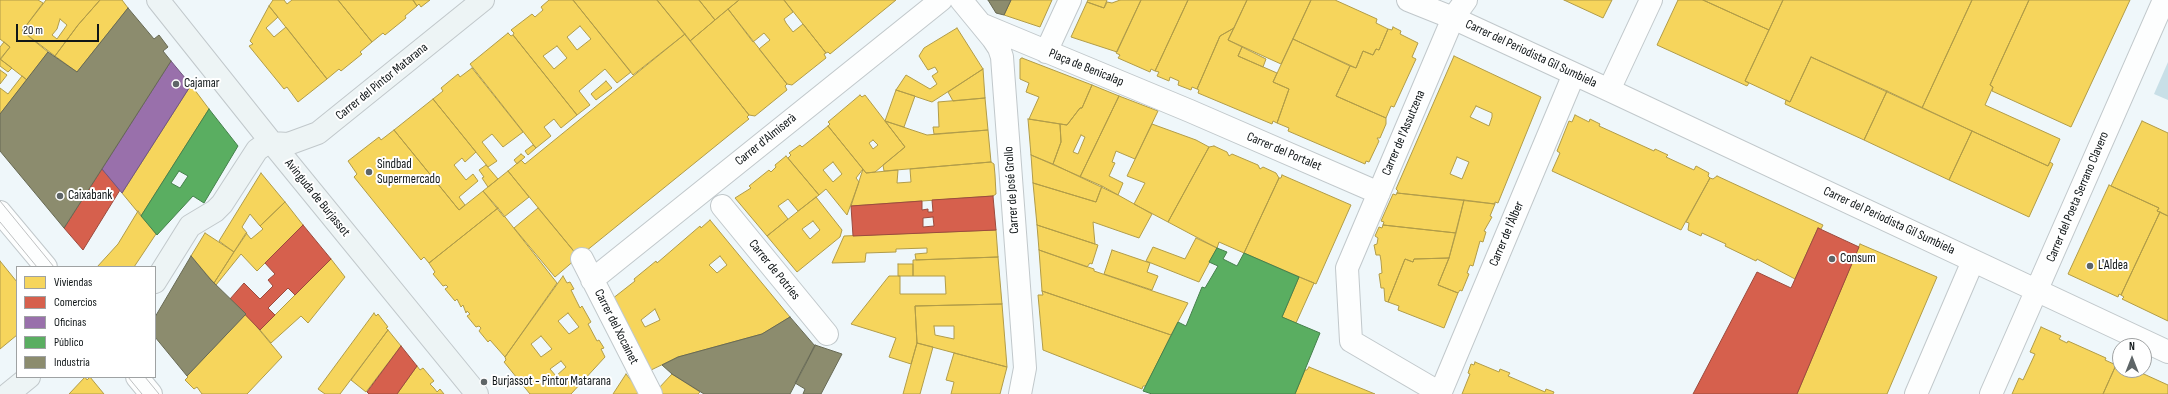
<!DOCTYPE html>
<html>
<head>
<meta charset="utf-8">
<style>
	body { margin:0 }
	#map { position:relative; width:2168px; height:394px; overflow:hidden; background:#eff7fa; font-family:"Sofia Sans Condensed",sans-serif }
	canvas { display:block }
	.legend { position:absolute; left:16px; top:266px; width:140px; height:112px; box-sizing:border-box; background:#fff; border:1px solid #9fa2a3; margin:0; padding:5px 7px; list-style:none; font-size:12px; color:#101618 }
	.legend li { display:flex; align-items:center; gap:8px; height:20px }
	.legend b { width:20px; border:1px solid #9fa2a3 }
	.north { position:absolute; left:2112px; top:338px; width:40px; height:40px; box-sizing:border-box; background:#fff; border:1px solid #9fa2a3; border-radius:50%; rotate:0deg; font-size:11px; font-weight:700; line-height:16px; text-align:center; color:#101618 }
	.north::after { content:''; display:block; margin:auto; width:14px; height:18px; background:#5e6567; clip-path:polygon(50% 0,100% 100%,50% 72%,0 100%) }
	.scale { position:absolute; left:16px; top:24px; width:83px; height:18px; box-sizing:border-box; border:2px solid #101618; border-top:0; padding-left:5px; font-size:12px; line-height:14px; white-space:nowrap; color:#101618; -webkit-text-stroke:3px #fff; paint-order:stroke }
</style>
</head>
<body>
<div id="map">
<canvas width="2168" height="394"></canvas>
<ul class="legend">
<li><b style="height:11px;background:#f6d55c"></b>Viviendas</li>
<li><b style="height:11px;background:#d6604d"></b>Comercios</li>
<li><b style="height:11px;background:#9970ab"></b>Oficinas</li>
<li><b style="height:11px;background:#5aae61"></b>Público</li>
<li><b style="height:11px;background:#8c8c6e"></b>Industria</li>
</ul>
<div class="north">N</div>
<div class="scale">20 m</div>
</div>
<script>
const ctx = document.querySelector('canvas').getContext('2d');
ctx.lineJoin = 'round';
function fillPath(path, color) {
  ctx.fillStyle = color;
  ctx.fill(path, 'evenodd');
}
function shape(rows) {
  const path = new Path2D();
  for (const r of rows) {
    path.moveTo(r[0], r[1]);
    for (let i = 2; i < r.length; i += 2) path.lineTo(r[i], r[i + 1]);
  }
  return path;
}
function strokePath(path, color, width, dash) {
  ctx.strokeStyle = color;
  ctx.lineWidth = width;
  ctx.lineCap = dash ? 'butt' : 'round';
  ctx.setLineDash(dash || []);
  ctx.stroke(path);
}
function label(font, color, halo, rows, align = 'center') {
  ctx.font = font + ' "Sofia Sans Condensed",sans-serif';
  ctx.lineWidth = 4;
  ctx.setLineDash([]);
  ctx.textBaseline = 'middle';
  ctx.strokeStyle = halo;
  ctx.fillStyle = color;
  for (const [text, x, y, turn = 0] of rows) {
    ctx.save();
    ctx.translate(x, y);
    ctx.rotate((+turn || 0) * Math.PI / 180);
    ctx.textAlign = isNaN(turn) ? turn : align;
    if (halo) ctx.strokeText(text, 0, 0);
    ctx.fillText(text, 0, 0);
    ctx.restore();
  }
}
fillPath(shape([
	[2168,62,2168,100,2154,94]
]), '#c8dfe7');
const homes = shape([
	[0,0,38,0,43,3,22,31,48,52,27,80,0,59,10,47,0,39,0,0],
	[46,0,100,0,78,25,55,56,22,31,46,0],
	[60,19,67,25,57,39,52,35,57,29,60,19],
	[100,0,122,0,128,8,77,72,55,56,78,25,100,0],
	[273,0,284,0,287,4,292,0,338,0,372,42,360,52,362,54,341,71,339,69,327,79,269,6,273,0],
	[338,0,413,0,417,6,405,16,406,18,385,35,383,33,372,42,338,0],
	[413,0,430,0,421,7,419,4,417,6,413,0],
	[549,0,573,0,631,72,617,83,605,69,579,91,590,105,577,115,513,35,514,33,511,30,532,14,535,17,543,10,541,7,549,0],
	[580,26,591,39,577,50,567,37,580,26],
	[557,46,567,58,554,69,543,56,557,46],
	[573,0,657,0,685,34,633,75,573,0],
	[657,0,699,0,715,20,690,41,657,0],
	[699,0,739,0,715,20,699,0],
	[739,0,784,0,793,12,784,19,786,23,793,32,803,24,826,53,824,54,826,58,792,85,787,84,759,49,770,40,764,33,753,42,728,9,739,0],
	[784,0,896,0,830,54,828,52,826,53,784,0],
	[1011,0,1052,0,1040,27,1004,15,1011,0],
	[1088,0,1107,0,1104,8,1087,2,1088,0],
	[1120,0,1141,0,1117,52,1071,37,1087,2,1104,8,1107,2,1112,3,1120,0],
	[1141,0,1188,0,1155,71,1151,69,1150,72,1118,58,1120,55,1116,53,1141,0],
	[1188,0,1247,0,1234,28,1220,36,1197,89,1192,87,1191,90,1178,85,1179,81,1170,77,1169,81,1157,76,1159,72,1155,71,1188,0],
	[1247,0,1311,0,1281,64,1228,40,1247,0],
	[1311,0,1335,0,1377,19,1376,23,1388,29,1379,50,1376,49,1373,55,1363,51,1356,68,1293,39,1311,0],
	[1564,0,1612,0,1603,18,1564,0],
	[1678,0,1703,0,1769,30,1745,81,1749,83,1747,86,1657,45,1678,0],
	[1703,0,1783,0,1769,30,1703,0],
	[1783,0,1972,0,1922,108,1811,57,1790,102,1745,81,1783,0],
	[1972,0,2029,0,1990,85,1993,87,1985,105,2060,139,2048,166,1922,108,1972,0],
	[2029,0,2130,0,2071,127,1992,91,1993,87,1990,85,2029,0],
	[269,6,278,17,266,28,274,37,286,27,327,79,298,102,287,87,284,89,249,46,253,44,250,41,269,6],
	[728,9,787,84,785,86,787,90,755,116,749,115,690,41,728,9],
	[1393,27,1401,31,1400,34,1418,43,1412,57,1416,59,1394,107,1391,106,1386,118,1336,96,1350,66,1356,68,1363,51,1373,55,1376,49,1379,50,1388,29,1392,30,1393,27],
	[957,28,983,69,932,102,896,90,906,75,930,89,937,84,932,76,938,72,935,67,928,70,919,56,924,48,957,28],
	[1234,28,1228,40,1242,47,1238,56,1277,73,1273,82,1289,89,1277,123,1273,121,1272,124,1198,93,1199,90,1197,89,1220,36,1234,28],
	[508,33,511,36,513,35,577,115,561,128,554,119,544,127,551,136,536,148,470,64,508,33],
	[685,34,749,115,747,117,749,119,591,247,581,255,577,255,508,171,521,160,525,164,685,34],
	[1293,39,1350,66,1336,96,1386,118,1386,124,1380,138,1377,138,1379,141,1369,162,1366,161,1365,164,1288,131,1289,128,1277,123,1289,89,1273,82,1293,39],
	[4,42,10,47,0,60,0,47,4,42],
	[1242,47,1266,59,1263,67,1238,56,1242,47],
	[1454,56,1541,97,1498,203,1495,202,1495,204,1397,193,1398,191,1396,189,1454,56],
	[1476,106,1492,113,1492,117,1489,126,1470,117,1476,106],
	[1457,157,1469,162,1462,179,1450,174,1457,157],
	[1811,57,1887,91,1864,140,1785,104,1786,100,1790,102,1811,57],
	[1022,58,1092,85,1082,108,1080,108,1067,125,1029,119,1039,97,1026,92,1029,83,1020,79,1020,59,1022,58],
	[0,59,12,68,8,72,0,66,0,59],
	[472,68,523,132,503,147,492,134,482,142,497,161,488,167,433,99,443,91,441,88,458,74,460,77,472,68],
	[983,69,985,98,953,101,948,92,983,69],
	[0,70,7,75,0,84,0,70],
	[22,76,27,80,0,114,0,88,8,94,22,76],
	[606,81,612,88,596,100,591,94,606,81],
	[191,85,209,109,141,216,122,193,191,85],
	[1092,85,1119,96,1080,177,1053,164,1061,142,1060,124,1067,125,1080,108,1082,108,1092,85],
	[1081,135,1085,137,1078,154,1073,152,1081,135],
	[896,90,915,96,904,127,885,121,896,90],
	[1887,91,1972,131,1949,180,1864,140,1887,91],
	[860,95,862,97,865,95,905,147,875,172,866,173,828,126,830,124,828,122,860,95],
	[873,140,878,145,873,149,869,143,873,140],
	[1119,96,1158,111,1135,159,1116,151,1112,162,1115,163,1109,176,1123,183,1118,195,1080,177,1119,96],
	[985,98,988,130,934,134,933,127,939,127,938,102,985,98],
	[433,99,476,152,465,162,462,158,454,165,466,180,473,174,478,181,459,197,465,205,459,210,394,130,433,99],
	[1575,115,1589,122,1590,119,1600,124,1599,126,1654,151,1655,149,1668,155,1666,157,1694,170,1696,166,1709,173,1708,176,1710,178,1681,230,1552,171,1560,153,1557,151,1569,121,1572,122,1575,115],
	[1028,119,1060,124,1061,142,1053,164,1031,155,1028,119],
	[885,121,927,135,988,130,991,162,884,171,883,165,905,147,885,121],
	[2142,121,2168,133,2168,216,2157,211,2159,208,2111,186,2142,121],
	[1152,124,1196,140,1209,147,1168,222,1134,204,1145,183,1127,176,1152,124],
	[828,126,863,169,856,178,859,182,847,215,826,189,819,195,788,158,791,155,789,153,800,145,802,147,828,126],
	[833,162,842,174,833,182,823,170,833,162],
	[394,130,459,210,483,191,498,208,429,263,424,257,421,260,354,177,357,174,348,161,379,137,381,140,394,130],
	[1972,131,2048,166,2050,162,2053,164,2029,217,1949,180,1972,131],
	[533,145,536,148,528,155,525,151,533,145],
	[1214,146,1227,152,1229,156,1232,154,1258,165,1260,169,1263,167,1276,173,1279,178,1244,253,1219,242,1217,248,1168,222,1209,147,1214,146],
	[521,154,525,157,517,164,514,160,521,154],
	[1031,155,1102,186,1096,202,1033,183,1031,155],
	[786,156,819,195,798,211,788,199,778,206,788,219,767,236,735,198,751,188,749,186,769,170,771,172,776,167,775,165,786,156],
	[991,162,994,164,995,175,996,194,993,196,851,206,863,169,866,173,898,170,897,183,911,182,910,169,991,162],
	[486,165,498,179,488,187,482,178,484,177,479,170,486,165],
	[508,171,529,197,504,217,483,191,508,171],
	[261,173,285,202,260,226,250,214,242,227,247,233,234,252,219,241,261,173],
	[1282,175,1351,205,1316,284,1244,253,1279,178,1281,178,1282,175],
	[1717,176,1823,225,1821,229,1818,228,1795,279,1757,259,1756,261,1725,246,1726,244,1702,233,1701,236,1688,230,1689,223,1686,222,1710,178,1713,179,1717,176],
	[1033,183,1096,202,1102,186,1152,214,1139,238,1093,222,1095,244,1037,225,1033,183],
	[2109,185,2159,208,2157,211,2160,212,2121,295,2119,294,2118,297,2068,274,2109,185],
	[1397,193,1464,200,1456,233,1383,225,1384,222,1381,221,1393,194,1396,195,1397,193],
	[816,197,842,230,840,237,797,272,767,236,816,197],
	[813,221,820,230,810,239,802,229,813,221],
	[1464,200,1495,204,1490,216,1492,217,1484,231,1486,232,1483,242,1480,241,1473,266,1470,265,1467,273,1469,274,1462,291,1460,290,1458,293,1438,285,1449,258,1464,200],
	[285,202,303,225,257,271,241,254,216,285,214,283,246,233,251,239,263,229,260,226,285,202],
	[498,208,557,283,505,357,490,340,488,342,479,331,481,328,479,326,476,327,467,316,470,314,467,311,466,313,463,305,461,307,457,299,455,301,445,289,448,287,446,285,443,286,433,274,435,272,429,263,498,208],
	[538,208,577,255,576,259,555,277,514,228,538,208],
	[138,211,156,234,134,267,97,267,118,244,138,211],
	[2160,212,2168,216,2168,321,2122,299,2124,297,2121,295,2160,212],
	[710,220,790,317,762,334,678,357,649,371,612,299,635,281,634,279,656,261,657,263,700,226,701,228,710,220],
	[720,256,727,265,717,273,709,265,720,256],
	[655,309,660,320,645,327,641,320,655,309],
	[1037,225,1098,245,1092,264,1090,263,1087,267,1039,250,1037,225],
	[1383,225,1456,233,1449,258,1414,259,1413,262,1405,259,1388,302,1385,301,1384,288,1381,288,1379,274,1382,273,1381,261,1380,255,1376,255,1374,245,1377,244,1378,238,1375,236,1379,227,1382,228,1383,225],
	[996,230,998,257,916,260,915,254,927,253,927,248,896,249,896,252,866,253,865,262,832,263,844,236,996,230],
	[205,233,234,252,214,283,191,256,205,233],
	[1196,238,1217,248,1199,282,1146,261,1153,247,1185,259,1196,238],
	[1860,244,1937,277,1887,394,1797,394,1860,244],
	[1039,250,1094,269,1094,271,1188,303,1171,335,1042,291,1039,250],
	[1112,250,1150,263,1147,272,1158,276,1152,290,1104,274,1112,250],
	[998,257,1002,304,915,306,917,343,911,364,889,357,896,338,851,324,889,276,900,276,900,294,946,294,945,276,913,276,913,260,998,257],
	[1449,258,1438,285,1458,293,1444,328,1398,310,1399,306,1388,302,1405,259,1413,262,1414,259,1449,258],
	[331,259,345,277,308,323,301,316,271,343,260,330,331,259],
	[0,261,17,282,17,335,0,349,0,261],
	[898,264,913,264,913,276,898,276,898,264],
	[563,276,567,283,570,282,574,289,571,290,580,308,582,306,591,322,588,324,597,341,599,340,604,348,601,349,605,357,571,394,530,394,504,362,506,360,505,357,563,276],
	[568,313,579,327,569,334,558,321,568,313],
	[541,336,552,349,541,357,531,344,541,336],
	[561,361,566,367,556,376,550,369,561,361],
	[1299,277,1314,283,1296,323,1282,317,1299,277],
	[1042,291,1171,335,1146,386,1143,386,1142,389,1043,350,1038,295,1043,295,1042,291],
	[1002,304,1007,367,917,343,915,306,1002,304],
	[934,326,954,326,954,339,935,335,934,326],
	[374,313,376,316,378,314,388,327,386,328,388,330,340,394,325,394,318,389,374,313],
	[246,314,282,357,247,394,202,394,197,387,194,389,185,380,188,377,187,376,246,314],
	[2041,327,2061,336,2059,339,2067,343,2068,341,2106,358,2105,360,2116,365,2103,394,2012,394,2019,378,2023,380,2035,354,2030,352,2041,327],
	[388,330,401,346,366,392,351,380,388,330],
	[917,343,933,347,920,394,903,394,917,343],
	[954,353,1007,367,1000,394,951,394,954,382,946,380,954,353],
	[1475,362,1499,372,1500,369,1510,373,1508,376,1545,392,1546,389,1554,392,1553,394,1462,394,1470,374,1468,373,1471,364,1474,365,1475,362],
	[2119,363,2120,370,2135,370,2168,385,2168,394,2103,394,2116,365,2117,366,2119,363],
	[417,366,420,370,423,368,434,381,430,384,434,388,437,392,440,389,444,394,397,394,417,366],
	[1309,367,1375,394,1295,394,1305,370,1307,370,1309,367],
	[626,374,642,394,613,394,626,374],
	[672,374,700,392,698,394,661,394,658,389,672,374],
	[85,377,87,380,90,377,104,394,69,394,85,377]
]);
fillPath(homes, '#f6d55c');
strokePath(homes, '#b19c48', 1);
const shops = shape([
	[102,169,120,190,83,250,64,228,102,169],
	[993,196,996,230,853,236,851,206,922,201,922,210,928,209,928,212,933,212,932,200,993,196],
	[933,217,934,226,923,227,923,218,933,217],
	[303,225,331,259,295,295,288,288,268,308,275,315,260,330,230,299,244,283,260,299,273,286,268,280,275,274,265,263,303,225],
	[1818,228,1859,247,1797,394,1693,394,1757,272,1791,288,1818,228],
	[401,346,417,366,397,394,369,394,367,392,401,346]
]);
fillPath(shops, '#d6604d');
strokePath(shops, '#9b4a3d', 1);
const offices = shape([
	[171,61,191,85,122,193,102,169,171,61]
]);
fillPath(offices, '#9970ab');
strokePath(offices, '#70557f', 1);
const public = shape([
	[209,109,238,146,204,203,193,196,157,235,141,216,209,109],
	[179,171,188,176,180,188,171,183,179,171],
	[1217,248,1227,252,1223,259,1237,266,1244,253,1299,277,1282,317,1320,333,1295,394,1152,394,1143,391,1178,322,1186,326,1202,287,1205,288,1218,266,1209,262,1217,248]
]);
fillPath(public, '#5aae61');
strokePath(public, '#44804b', 1);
const industry = shape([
	[988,0,1011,0,1004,15,996,13,988,0],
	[128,8,154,39,159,35,168,47,163,51,171,61,64,228,0,151,0,114,48,52,77,72,128,8],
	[191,256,210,279,246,314,187,376,155,337,155,317,191,256],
	[790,317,815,346,790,394,704,394,672,374,662,365,678,357,762,334,790,317],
	[815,345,842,354,821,394,803,394,805,389,795,383,815,345]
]);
fillPath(industry, '#8c8c6e');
strokePath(industry, '#676954', 1);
const street = shape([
	[961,0,993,39,999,48,1002,57,1024,354,1025,368,1020,394],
	[1408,0,1453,18,1609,90,2168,352],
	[983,25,1190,111,1379,193],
	[1046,52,1070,0],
	[1609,90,1651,0],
	[722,206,827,334],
	[0,212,46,267],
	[582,259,651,394],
	[592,280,941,0],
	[137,377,151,394],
	[1440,393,1351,341,1347,268,1453,18,1466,0],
	[1440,394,1574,74],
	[1916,394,1973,261],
	[1991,394,2164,0]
]);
const secondary = shape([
	[158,0,272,143,477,394],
	[155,282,190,226,215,211,222,204,257,150,264,145,272,143,288,144,318,133,483,0],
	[8,394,29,377]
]);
strokePath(street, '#c1c8cb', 24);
strokePath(secondary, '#c1c8cb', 24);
strokePath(street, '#fdfefe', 22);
strokePath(secondary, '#edf4f5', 22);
strokePath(shape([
	[0,201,54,267],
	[0,222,37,267],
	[128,377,142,394],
	[145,377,159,394]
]), '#bfc1c2', 1);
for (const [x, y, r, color] of [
	[176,84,4,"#5e6567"],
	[369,172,4,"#5e6567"],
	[60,196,4,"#5e6567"],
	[1832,259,4,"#5e6567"],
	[2090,266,4,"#5e6567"],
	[484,382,4,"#5e6567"]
]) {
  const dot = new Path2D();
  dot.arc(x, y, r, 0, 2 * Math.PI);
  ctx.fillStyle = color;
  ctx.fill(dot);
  strokePath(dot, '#fff', 1.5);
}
label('13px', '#101618', '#fff', [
	["Carrer del Periodista Gil Sumbiela",1531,54,25],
	["Plaça de Benicalap",1086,68,22],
	["Carrer del Pintor Matarana",382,82,-39],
	["Carrer de l'Assutzena",1404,133,-67],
	["Carrer d'Almiserà",766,140,-39],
	["Carrer del Portalet",1284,152,23],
	["Carrer de José Grollo",1012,190,-94],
	["Carrer del Poeta Serrano Clavero",2078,197,-67],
	["Avinguda de Burjassot",317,198,51],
	["Carrer del Periodista Gil Sumbiela",1889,221,25],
	["Carrer de l'Àlber",1507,234,-67],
	["Carrer de Potries",774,270,51],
	["Carrer del Xocainet",616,327,63]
]);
label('13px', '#101618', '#fff', [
	["Cajamar",184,84],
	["Sindbad",377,165],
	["Supermercado",377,180],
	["Caixabank",68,196],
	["Consum",1840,259],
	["L'Aldea",2098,266],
	["Burjassot - Pintor Matarana",492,382]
], 'left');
</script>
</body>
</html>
